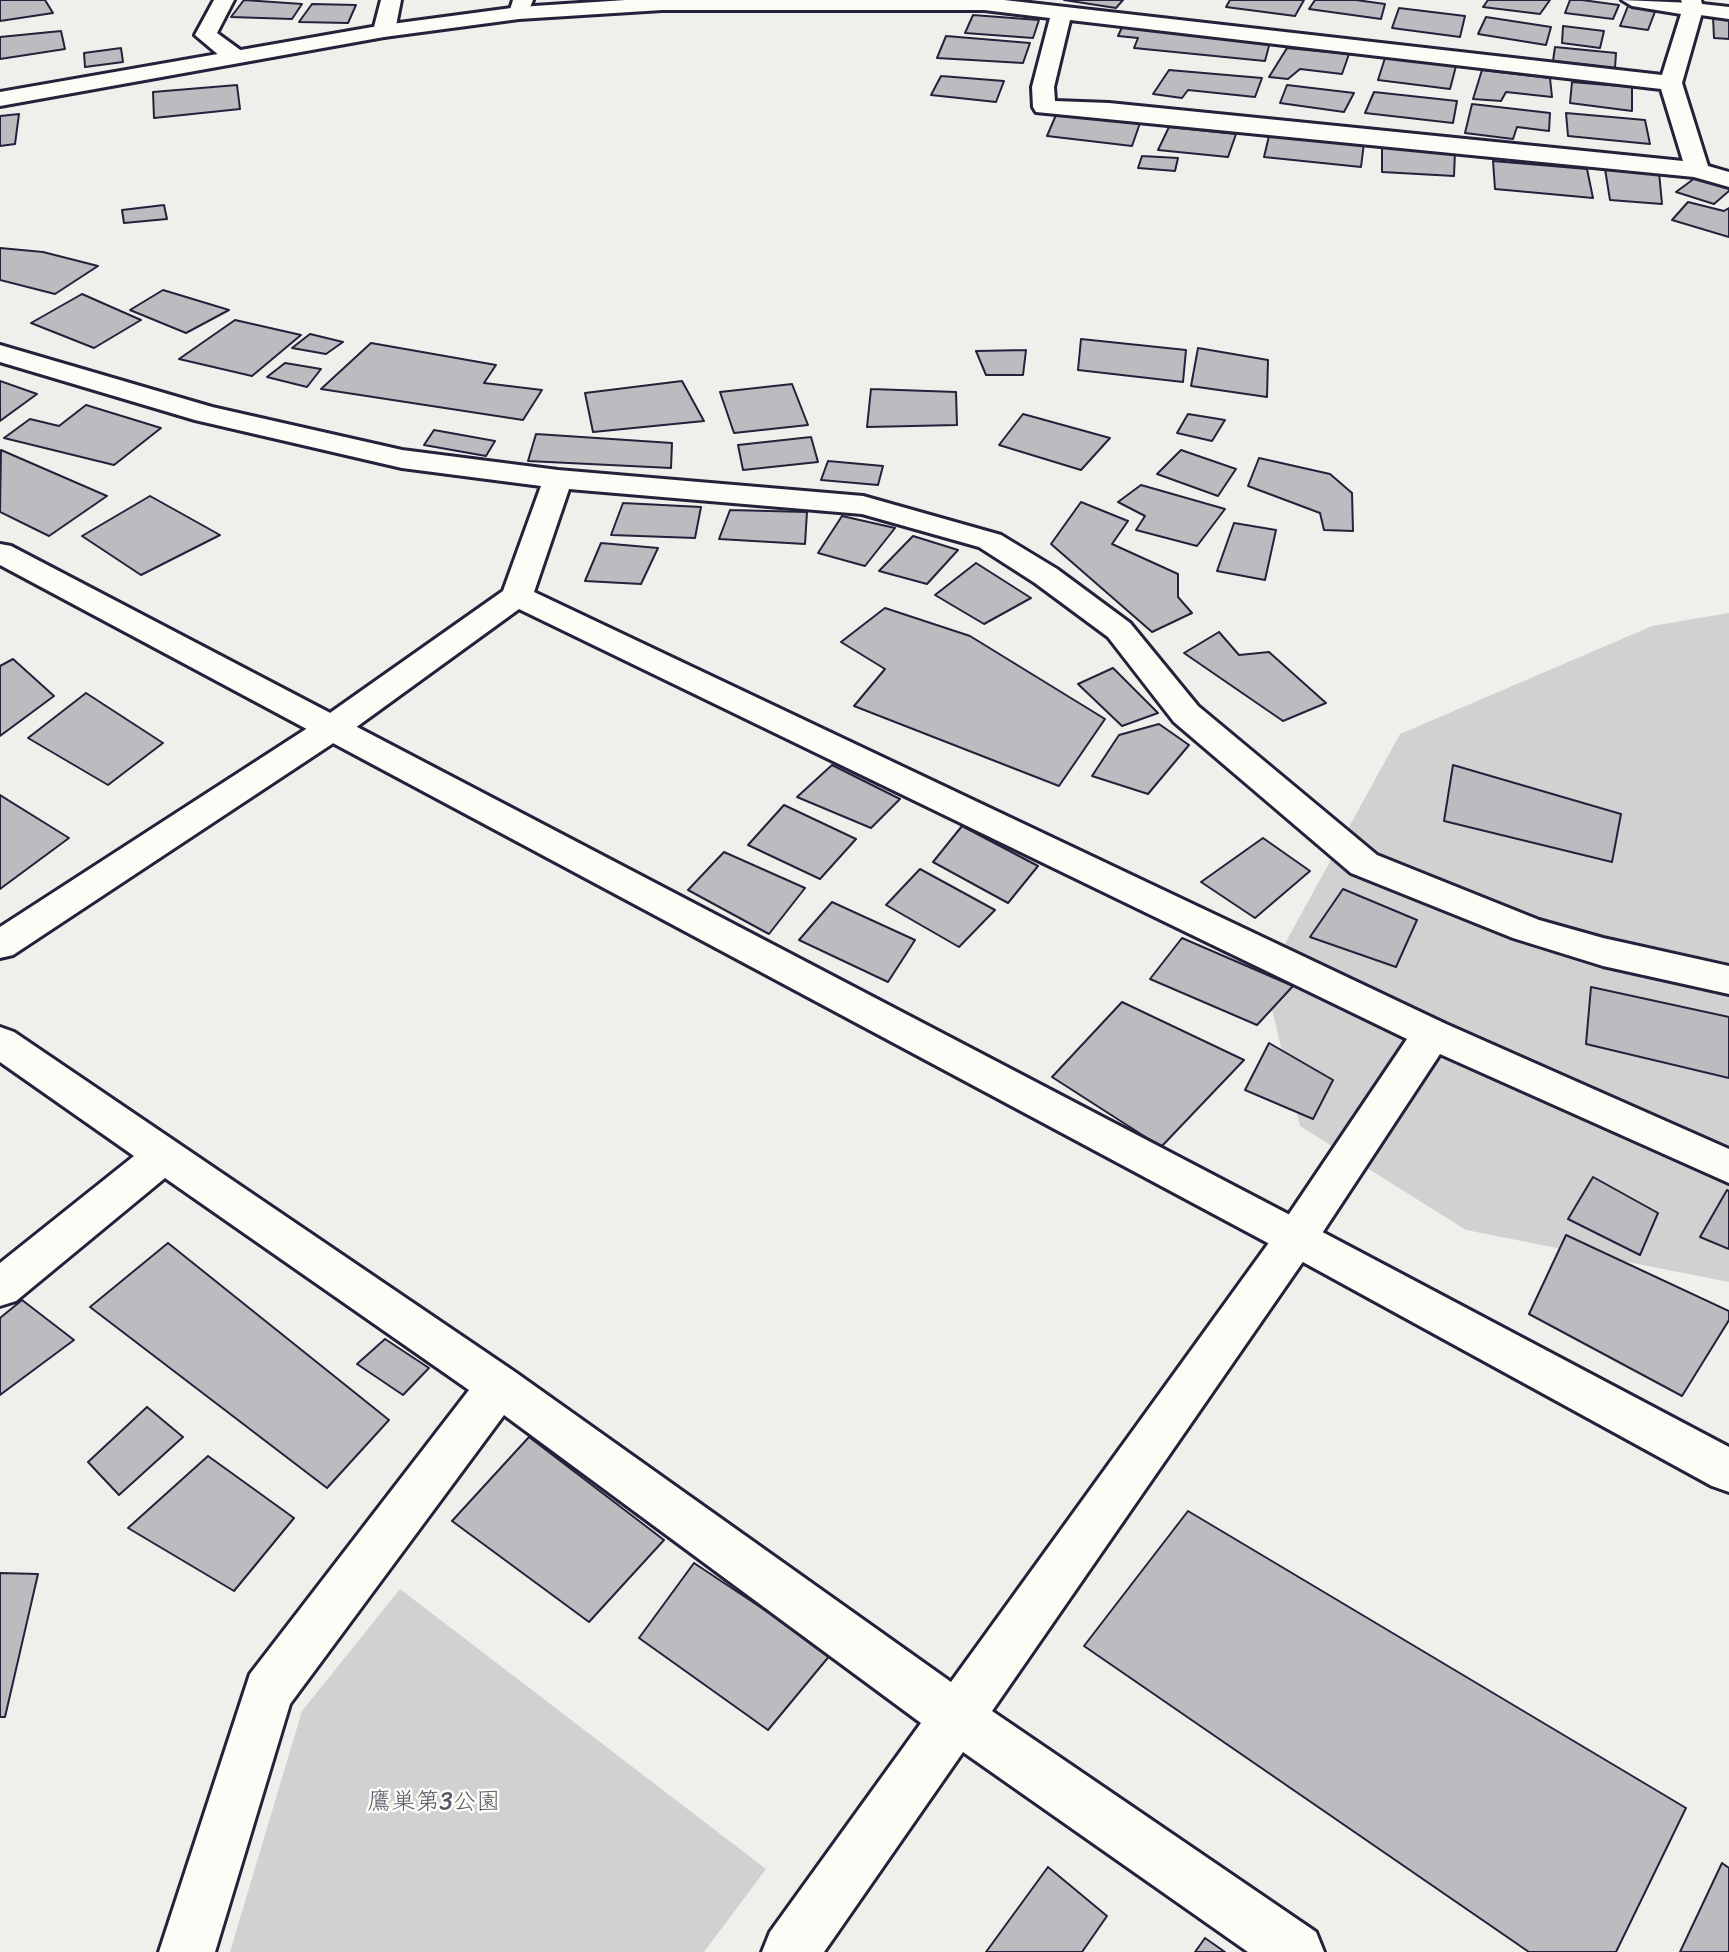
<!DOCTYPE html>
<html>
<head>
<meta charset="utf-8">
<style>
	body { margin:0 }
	canvas { display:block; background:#f0efec }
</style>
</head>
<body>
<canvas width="1729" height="1952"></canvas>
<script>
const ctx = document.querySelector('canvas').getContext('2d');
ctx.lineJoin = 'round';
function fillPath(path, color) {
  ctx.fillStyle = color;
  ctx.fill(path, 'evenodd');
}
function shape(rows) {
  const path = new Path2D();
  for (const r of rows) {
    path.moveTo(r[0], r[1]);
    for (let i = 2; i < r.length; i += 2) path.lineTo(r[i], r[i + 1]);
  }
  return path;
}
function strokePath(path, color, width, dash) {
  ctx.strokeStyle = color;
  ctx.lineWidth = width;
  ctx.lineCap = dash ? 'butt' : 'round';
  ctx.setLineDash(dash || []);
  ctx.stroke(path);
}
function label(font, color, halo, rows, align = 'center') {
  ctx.font = font + ' Sriracha,"Klee One",sans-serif';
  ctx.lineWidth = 5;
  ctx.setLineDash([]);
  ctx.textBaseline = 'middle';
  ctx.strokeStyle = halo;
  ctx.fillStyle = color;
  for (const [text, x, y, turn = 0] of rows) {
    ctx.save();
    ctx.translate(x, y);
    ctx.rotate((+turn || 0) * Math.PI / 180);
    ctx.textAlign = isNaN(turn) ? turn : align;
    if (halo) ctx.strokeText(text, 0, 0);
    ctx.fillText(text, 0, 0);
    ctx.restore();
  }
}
fillPath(shape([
	[1729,613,1729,1282,1466,1230,1300,1126,1265,980,1400,734,1652,626],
	[400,1589,766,1869,704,1952,230,1952,302,1711]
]), '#d2d1d1');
const building = shape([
	[0,0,45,0,53,13,0,21,0,0],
	[244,0,302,4,292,19,231,17,244,0],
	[1064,0,1123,0,1116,8,1064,0],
	[1230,0,1304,0,1295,16,1226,7,1230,0],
	[1315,0,1356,0,1385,4,1381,19,1309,9,1315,0],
	[1488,0,1550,0,1540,14,1483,7,1488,0],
	[1570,0,1582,0,1619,5,1613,19,1565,13,1570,0],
	[312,4,356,5,348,23,299,22,312,4],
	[1628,6,1656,9,1648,30,1620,26,1628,6],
	[1399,8,1465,16,1460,37,1392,28,1399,8],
	[973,15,1039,20,1033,38,965,33,973,15],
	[1486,17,1551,27,1546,45,1478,34,1486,17],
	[1713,17,1729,19,1729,39,1714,38,1713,17],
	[1123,25,1270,42,1265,61,1134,48,1138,38,1118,36,1123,25],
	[1563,26,1604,31,1600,48,1562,43,1563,26],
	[61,31,65,49,0,59,0,37,61,31],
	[946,36,1030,43,1023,63,937,58,946,36],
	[1555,47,1616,53,1615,68,1553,61,1555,47],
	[121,48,123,62,85,67,84,53,121,48],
	[1287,48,1349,54,1342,74,1300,69,1288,79,1269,77,1287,48],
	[1385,58,1456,66,1450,89,1378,80,1385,58],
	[1169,70,1262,78,1255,97,1188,90,1182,98,1153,94,1169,70],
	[1482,70,1550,78,1552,97,1506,92,1501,101,1473,99,1482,70],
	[941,76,1004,81,996,102,931,95,941,76],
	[1572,82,1632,87,1632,111,1570,103,1572,82],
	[237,85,240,109,154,118,153,92,237,85],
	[1287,85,1354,93,1344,112,1280,103,1287,85],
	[1374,92,1457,101,1453,123,1365,113,1374,92],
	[1472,104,1550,113,1549,131,1517,127,1513,139,1465,133,1472,104],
	[1566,113,1645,120,1650,144,1568,136,1566,113],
	[19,114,15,144,0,146,0,116,19,114],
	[1056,115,1140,123,1132,146,1047,136,1056,115],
	[1169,127,1236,134,1228,157,1158,150,1169,127],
	[1269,136,1364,143,1361,167,1264,157,1269,136],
	[1382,147,1455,152,1454,176,1382,172,1382,147],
	[1142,156,1178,158,1175,171,1138,168,1142,156],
	[1493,161,1587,169,1593,198,1495,189,1493,161],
	[1605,169,1659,172,1662,204,1610,200,1605,169],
	[1699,175,1729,185,1729,191,1714,204,1676,192,1699,175],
	[1688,202,1724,211,1729,208,1729,237,1672,220,1688,202],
	[164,205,167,219,124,223,122,210,164,205],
	[0,248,43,252,98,266,55,294,0,280,0,248],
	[163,290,229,310,186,333,130,310,163,290],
	[82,294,141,320,94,348,31,323,82,294],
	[235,320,301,335,252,376,179,359,235,320],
	[310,334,343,342,326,354,292,348,310,334],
	[1081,339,1186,350,1183,382,1078,370,1081,339],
	[371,343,496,365,484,383,542,390,523,420,321,389,371,343],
	[1198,348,1268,360,1267,397,1191,386,1198,348],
	[1026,350,1023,375,986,375,976,351,1026,350],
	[285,363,321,369,307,387,267,377,285,363],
	[0,381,37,394,0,421,0,381],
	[682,381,704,421,593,432,585,393,682,381],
	[792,384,808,425,734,433,720,392,792,384],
	[871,389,956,392,957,425,867,427,871,389],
	[86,405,161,428,114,465,4,438,30,419,59,426,86,405],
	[1023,414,1110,438,1081,470,999,445,1023,414],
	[1188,414,1225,420,1212,441,1177,433,1188,414],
	[434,430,495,441,486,456,424,445,434,430],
	[536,434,672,443,671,468,528,461,536,434],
	[811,437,818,462,743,470,738,445,811,437],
	[1,450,107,496,49,536,0,512,1,450],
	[1181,450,1236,469,1218,496,1157,474,1181,450],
	[1259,458,1330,474,1352,493,1353,531,1324,530,1320,513,1248,486,1259,458],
	[828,461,883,466,878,485,821,480,828,461],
	[1141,485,1225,509,1197,546,1136,530,1145,516,1118,502,1141,485],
	[150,496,220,535,141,575,82,536,150,496],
	[1081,502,1128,521,1112,544,1178,574,1178,597,1192,613,1152,632,1051,544,1081,502],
	[623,503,701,507,695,538,611,535,623,503],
	[730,510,807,512,805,544,719,539,730,510],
	[842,516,895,528,865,566,818,553,842,516],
	[1234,523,1276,530,1265,580,1217,571,1234,523],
	[913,536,958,550,927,584,879,571,913,536],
	[601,543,658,548,641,584,585,581,601,543],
	[976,563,1031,598,984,624,935,595,976,563],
	[885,608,970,636,1105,719,1059,786,854,706,885,669,841,642,885,608],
	[1219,632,1239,655,1269,652,1326,703,1283,721,1184,653,1219,632],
	[13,659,54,696,0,736,0,666,13,659],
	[1113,668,1158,713,1122,726,1078,684,1113,668],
	[86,693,163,743,108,785,28,738,86,693],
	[1159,724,1189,745,1148,794,1092,776,1119,735,1159,724],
	[832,765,900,799,871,828,797,797,832,765],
	[1453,765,1621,814,1612,862,1444,821,1453,765],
	[0,795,69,838,0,889,0,795],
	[784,805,856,839,820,879,748,845,784,805],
	[962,826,1038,866,1008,903,933,862,962,826],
	[1263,838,1310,871,1255,918,1201,882,1263,838],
	[724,852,805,888,769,934,688,890,724,852],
	[920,869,995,910,959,947,886,905,920,869],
	[1343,889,1417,920,1396,967,1310,937,1343,889],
	[832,902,915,940,888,982,799,940,832,902],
	[1182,938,1293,986,1257,1025,1150,979,1182,938],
	[1591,987,1729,1017,1729,1078,1586,1044,1591,987],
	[1122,1002,1244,1060,1161,1147,1052,1077,1122,1002],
	[1269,1043,1333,1080,1313,1119,1245,1090,1269,1043],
	[1593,1177,1658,1213,1640,1255,1568,1219,1593,1177],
	[1727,1190,1729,1191,1729,1249,1700,1237,1727,1190],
	[1566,1235,1729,1311,1729,1320,1682,1396,1529,1314,1566,1235],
	[168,1243,389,1420,327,1488,90,1307,168,1243],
	[22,1300,74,1340,0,1395,0,1318,22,1300],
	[385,1339,429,1368,403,1395,357,1364,385,1339],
	[147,1407,183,1437,119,1495,88,1462,147,1407],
	[529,1437,664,1540,589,1622,452,1521,529,1437],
	[208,1456,294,1518,234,1591,128,1528,208,1456],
	[1188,1511,1686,1808,1616,1952,1529,1952,1084,1646,1188,1511],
	[694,1563,831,1654,768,1730,639,1638,694,1563],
	[0,1573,38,1574,5,1717,0,1717,0,1573],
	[1722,1863,1729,1868,1729,1952,1680,1952,1722,1863],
	[1048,1867,1107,1916,1082,1952,986,1952,1048,1867],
	[1205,1938,1225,1952,1195,1952,1205,1938]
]);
fillPath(building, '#bcbcc0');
strokePath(building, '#22223b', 2);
const lane = shape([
	[214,0,234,0,217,33,243,52,246,57,243,62,227,62,195,35,214,0],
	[513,0,533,0,526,17,512,17,509,13,513,0]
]);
const street = shape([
	[381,0,401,0,395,31,384,37,373,31,381,0],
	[653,0,1004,0,1662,75,1681,14,1632,6,1622,0,1693,3,1703,9,1682,83,1708,166,1729,172,1729,187,1694,177,1036,112,1033,107,1032,87,1050,18,984,10,662,10,655,8,653,0],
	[1070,20,1661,89,1683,161,1109,103,1055,101,1054,87,1070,20],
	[0,345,212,407,402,450,558,470,863,496,1001,535,1057,569,1130,623,1198,706,1377,855,1539,920,1603,938,1729,966,1729,994,1603,966,1513,938,1351,873,1174,722,1108,637,1035,583,979,547,862,514,569,489,534,592,1446,1024,1729,1149,1729,1183,1440,1054,1311,1250,992,1711,1316,1932,1324,1952,1248,1952,963,1752,824,1952,762,1952,770,1932,921,1723,504,1415,290,1704,215,1952,159,1952,250,1674,469,1390,165,1178,16,1301,0,1306,0,1263,134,1156,0,1062,0,1027,14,1032,515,1372,951,1682,1281,1226,1407,1039,519,609,344,736,13,955,0,958,0,927,320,720,503,591,541,486,402,468,195,420,0,362,0,345]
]);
const secondary = shape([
	[626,0,670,0,672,4,662,10,519,19,384,37,0,106,0,92,384,25,519,7,626,0],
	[1681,0,1701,0,1702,4,1729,7,1729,19,1686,13,1681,0],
	[0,544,11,546,1311,1226,1729,1447,1729,1492,1712,1486,1281,1250,0,565,0,544]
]);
strokePath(lane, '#22223b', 6);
strokePath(street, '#22223b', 6);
strokePath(secondary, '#22223b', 6);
fillPath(lane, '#fdfcf7');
fillPath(street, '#fdfcf7');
fillPath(secondary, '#fdfcf7');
label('24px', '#575768', '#fdfcf7', [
	["鷹巣第3公園",434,1803]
]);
</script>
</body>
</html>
